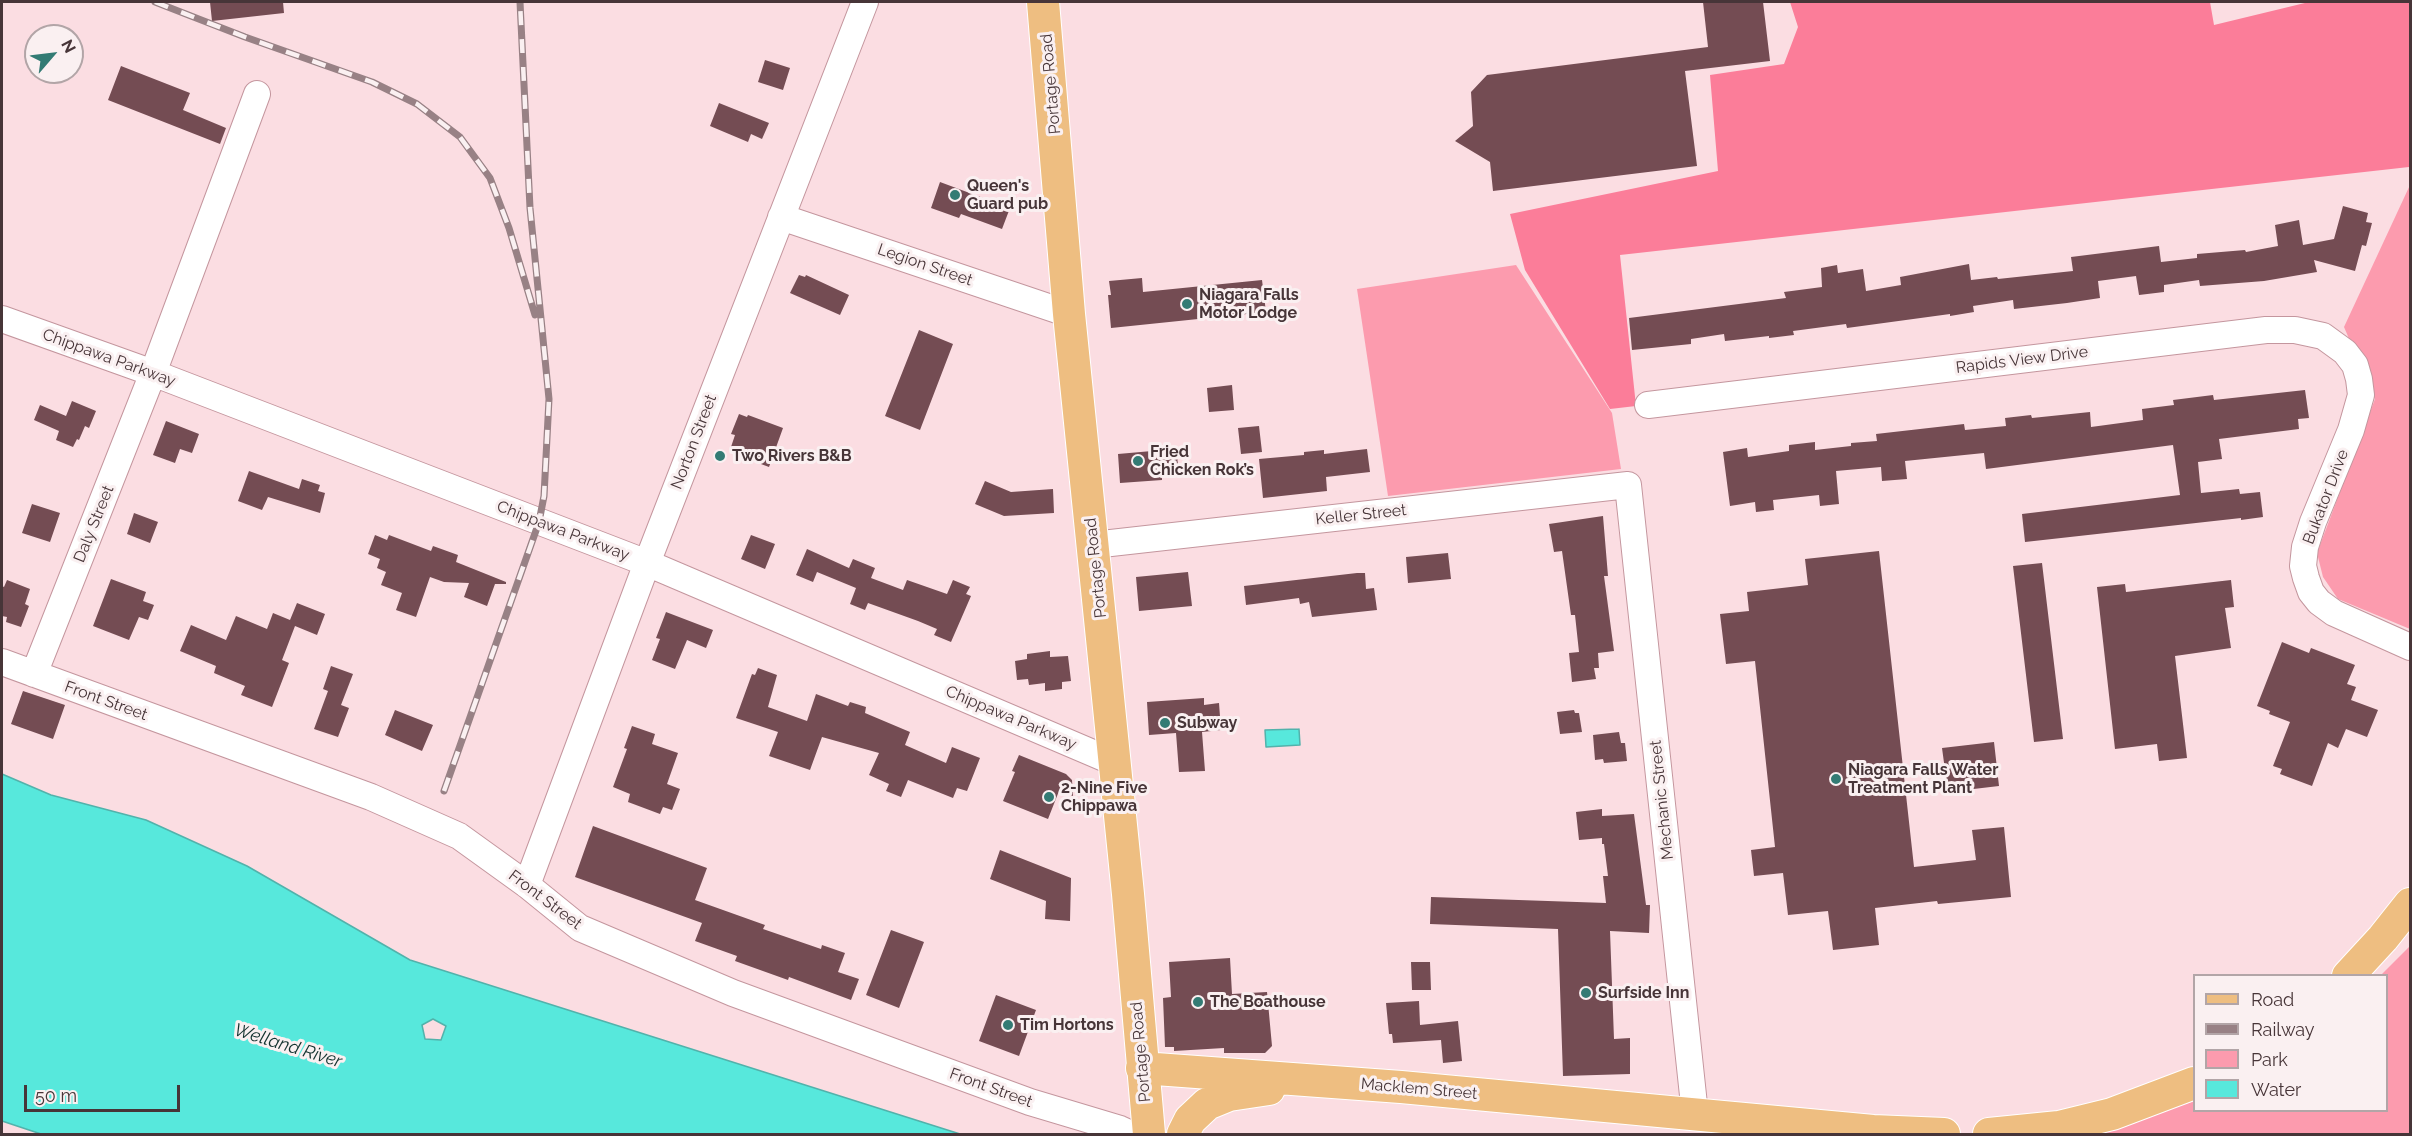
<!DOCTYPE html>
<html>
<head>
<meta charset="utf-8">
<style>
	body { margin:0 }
	#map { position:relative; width:2412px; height:1136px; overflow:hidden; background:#fbdde2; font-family:Raleway,sans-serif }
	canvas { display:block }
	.frame { position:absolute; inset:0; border:3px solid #473538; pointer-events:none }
	.legend { position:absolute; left:2193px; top:974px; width:195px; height:138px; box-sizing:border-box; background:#faf0f1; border:2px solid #b2a5a7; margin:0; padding:8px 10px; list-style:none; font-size:18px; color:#473538 }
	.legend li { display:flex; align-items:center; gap:12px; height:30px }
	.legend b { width:30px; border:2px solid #b2a5a7 }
	.north { position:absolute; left:24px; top:24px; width:60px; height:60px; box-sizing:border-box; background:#faf0f1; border:2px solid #b2a5a7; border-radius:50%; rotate:62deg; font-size:16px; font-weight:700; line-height:24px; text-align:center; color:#473538 }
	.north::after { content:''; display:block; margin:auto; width:21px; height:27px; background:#337b74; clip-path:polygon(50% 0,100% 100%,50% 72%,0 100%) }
	.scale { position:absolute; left:24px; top:1085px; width:156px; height:27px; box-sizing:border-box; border:3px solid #473538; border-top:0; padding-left:8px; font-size:18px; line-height:21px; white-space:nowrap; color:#473538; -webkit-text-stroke:4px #faf0f1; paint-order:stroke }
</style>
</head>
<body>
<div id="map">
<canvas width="2412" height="1136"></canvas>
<div class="frame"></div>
<ul class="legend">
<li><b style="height:8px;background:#eebe81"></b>Road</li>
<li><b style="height:8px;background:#988185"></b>Railway</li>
<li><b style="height:16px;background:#fc9bae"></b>Park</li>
<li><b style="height:16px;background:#57e8dc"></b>Water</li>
</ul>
<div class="north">N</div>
<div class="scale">50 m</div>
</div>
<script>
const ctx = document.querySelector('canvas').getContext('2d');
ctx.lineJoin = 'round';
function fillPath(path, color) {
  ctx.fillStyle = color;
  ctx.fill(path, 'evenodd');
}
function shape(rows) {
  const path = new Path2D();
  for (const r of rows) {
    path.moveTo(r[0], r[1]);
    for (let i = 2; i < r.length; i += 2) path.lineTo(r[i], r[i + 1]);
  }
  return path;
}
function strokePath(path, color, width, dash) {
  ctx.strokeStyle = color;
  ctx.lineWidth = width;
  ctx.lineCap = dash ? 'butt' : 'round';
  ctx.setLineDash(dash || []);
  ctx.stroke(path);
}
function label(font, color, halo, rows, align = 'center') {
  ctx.font = font + ' Raleway,sans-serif';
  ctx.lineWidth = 6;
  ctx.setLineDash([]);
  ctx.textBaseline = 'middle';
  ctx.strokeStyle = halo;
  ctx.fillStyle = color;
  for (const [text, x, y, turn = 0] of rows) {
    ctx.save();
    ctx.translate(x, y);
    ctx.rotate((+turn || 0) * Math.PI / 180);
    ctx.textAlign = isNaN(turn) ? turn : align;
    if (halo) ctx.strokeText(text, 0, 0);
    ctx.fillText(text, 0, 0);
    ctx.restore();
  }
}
fillPath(shape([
	[2410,185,2410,629,2338,599,2323,577,2317,553,2375,399,2344,327],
	[1516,265,1612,413,1621,469,1388,496,1357,289],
	[2410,946,2410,1134,2098,1134,2194,1101,2194,1110,2386,1110,2386,976,2381,975]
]), '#fc9bae');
fillPath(shape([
	[1790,2,2210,2,2214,25,2309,2,2410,2,2410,164,2409,167,1620,255,1636,406,1610,409,1525,270,1510,214,1718,171,1710,75,1784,64,1798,27]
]), '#fb7d99');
const water = shape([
	[1299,729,1300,745,1266,747,1265,730,1299,729],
	[2,774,51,795,146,820,247,866,410,960,960,1134,41,1134,2,1121,2,774],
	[433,1019,446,1026,441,1040,425,1039,422,1025,433,1019]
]);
fillPath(water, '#57e8dc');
strokePath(water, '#52b2ab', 1.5);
fillPath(shape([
	[210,2,283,2,284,13,212,21],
	[1703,2,1763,2,1770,61,1685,71,1697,166,1493,191,1490,162,1455,141,1473,126,1471,92,1487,75,1708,47],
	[765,60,790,68,783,90,758,82],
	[121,66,190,93,183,110,226,128,220,144,108,100],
	[719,103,769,123,762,139,751,134,748,142,710,126],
	[940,182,1010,208,1002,229,961,214,959,218,931,208],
	[2343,206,2368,213,2366,222,2372,223,2366,246,2362,245,2355,271,2314,260,2317,272,2264,281,2200,286,2199,280,2164,285,2164,292,2139,295,2136,276,2098,281,2100,298,2067,303,2014,309,2013,300,1973,306,1974,312,1950,316,1950,314,1847,328,1846,324,1793,331,1794,335,1769,338,1769,336,1725,341,1724,334,1691,339,1691,344,1632,350,1629,318,1786,298,1784,292,1822,287,1821,268,1837,265,1838,273,1863,269,1866,291,1901,285,1900,277,1969,264,1971,280,1997,277,1998,279,2073,271,2071,257,2159,246,2161,262,2197,258,2197,254,2245,250,2246,252,2278,246,2275,225,2299,220,2303,245,2334,239],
	[799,275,805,277,806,275,849,295,840,315,790,293],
	[1142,278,1143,292,1262,280,1266,312,1111,328,1108,295,1111,295,1109,281],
	[919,330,953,344,920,430,885,416],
	[1232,385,1234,410,1209,412,1207,388],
	[2305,390,2309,418,2298,419,2299,429,2219,439,2222,459,2198,462,2201,493,2239,489,2240,494,2260,492,2263,517,2241,520,2241,518,2025,542,2022,514,2180,495,2173,445,1986,469,1984,453,1905,461,1907,479,1882,481,1881,467,1836,471,1839,504,1820,506,1819,495,1773,500,1774,510,1756,512,1755,502,1730,506,1723,452,1747,448,1748,457,1789,451,1789,445,1815,442,1815,450,1851,446,1851,443,1877,441,1876,434,1964,424,1965,430,2006,426,2005,418,2031,415,2032,418,2090,412,2091,427,2143,420,2142,409,2174,405,2173,400,2213,395,2214,400],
	[72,401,96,411,89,428,85,426,79,440,77,439,73,447,56,440,59,431,34,420,40,405,66,416],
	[739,414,747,417,748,415,783,428,769,467,734,454,735,452,730,450,735,435,731,434],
	[166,421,199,434,192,453,180,449,175,463,153,455],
	[1259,426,1262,452,1241,454,1238,428],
	[1367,449,1370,472,1326,477,1327,491,1263,498,1259,459,1304,455,1304,452,1324,450,1324,454],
	[1152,451,1152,458,1177,456,1179,474,1162,475,1162,480,1120,483,1118,454],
	[249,471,299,489,302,479,320,485,318,491,325,493,320,513,268,497,262,510,238,501],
	[985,481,1011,492,1053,489,1054,513,1004,516,975,504],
	[32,504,60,513,50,542,22,533],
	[134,513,158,522,150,543,127,534],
	[1603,516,1608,576,1604,576,1614,651,1598,653,1599,668,1594,668,1596,679,1572,682,1569,653,1579,652,1575,615,1571,615,1562,551,1554,552,1549,524],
	[375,535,387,540,389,535,431,551,433,546,458,555,456,562,506,582,506,584,495,584,487,606,464,597,469,583,444,582,430,577,416,617,396,610,402,593,381,585,386,572,377,568,380,559,368,554],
	[751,535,775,544,765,569,741,559],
	[807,549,849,568,853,559,875,568,871,578,903,590,907,580,947,594,953,580,970,587,966,594,971,596,951,642,934,635,937,629,918,621,868,603,865,610,850,604,856,588,817,572,813,582,796,575],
	[1879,551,1914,867,1976,860,1972,830,2004,827,2011,897,1938,904,1937,901,1875,908,1879,945,1833,950,1828,911,1788,915,1783,873,1754,876,1751,850,1775,847,1755,661,1726,664,1720,614,1749,611,1747,592,1808,585,1805,559],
	[1448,553,1451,579,1408,583,1406,557],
	[2042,563,2063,739,2034,742,2013,566],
	[1188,572,1192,606,1139,611,1136,577],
	[1357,573,1365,573,1366,589,1374,588,1377,610,1312,617,1309,602,1300,604,1299,598,1246,605,1244,586],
	[111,579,146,592,143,601,154,605,148,620,139,617,129,640,93,626],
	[7,580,30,589,25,604,29,606,21,627,6,622,7,617,2,616,2,586,4,587],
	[2231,580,2234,607,2225,608,2231,648,2175,656,2187,758,2159,761,2157,744,2115,749,2097,587,2125,584,2126,592],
	[297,603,325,614,317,635,295,626,282,660,289,663,272,707,241,695,245,686,214,673,216,666,180,651,191,625,226,640,236,616,267,629,273,613,290,620],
	[666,612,713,630,706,648,687,640,675,669,652,660,660,639,656,638],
	[2282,642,2309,653,2311,648,2355,665,2347,684,2356,687,2351,700,2378,710,2367,737,2346,729,2338,748,2328,743,2312,786,2280,774,2282,769,2273,766,2290,722,2269,714,2270,711,2257,706],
	[1050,651,1050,657,1068,656,1071,681,1062,682,1062,689,1045,691,1045,683,1029,685,1028,679,1017,680,1015,661,1027,659,1027,654],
	[331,666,353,674,341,705,349,708,338,737,314,729,328,691,323,689],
	[758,668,777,675,768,707,807,721,816,694,848,706,850,702,866,707,865,713,910,732,905,745,946,763,952,747,980,758,967,791,957,788,953,798,908,780,901,797,886,791,889,784,869,775,879,753,822,737,810,770,769,756,778,732,736,718,752,674,755,675],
	[23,691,65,705,53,739,11,724],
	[1204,698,1204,705,1219,703,1221,730,1202,732,1205,771,1179,772,1176,733,1149,735,1147,702],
	[395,710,433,725,422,751,385,735],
	[1574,710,1575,713,1579,713,1582,732,1560,734,1557,712],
	[632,726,655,734,652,744,678,753,667,784,680,789,672,810,663,807,660,814,628,802,630,794,613,787,627,749,624,748],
	[1619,732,1621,743,1625,743,1627,761,1604,763,1603,759,1595,760,1593,735],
	[1994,742,1999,786,1948,792,1942,748],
	[1019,755,1066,774,1072,780,1073,796,1059,791,1048,819,1003,801,1015,772,1012,771],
	[1602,809,1602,816,1634,814,1646,905,1650,905,1649,933,1610,931,1614,1039,1630,1038,1630,1074,1563,1076,1558,929,1430,924,1431,897,1606,903,1603,876,1608,876,1604,844,1602,844,1602,838,1579,840,1576,812],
	[593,826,707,868,695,900,765,925,763,929,821,949,822,945,845,953,838,972,859,979,851,1000,789,977,788,980,735,961,737,956,695,941,702,923,575,877],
	[1000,850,1071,878,1070,921,1045,919,1046,901,990,879],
	[891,930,924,942,899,1008,866,995],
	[1230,958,1232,994,1267,992,1272,1046,1265,1053,1224,1053,1224,1048,1174,1051,1174,1047,1165,1047,1163,998,1171,997,1169,962],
	[1411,962,1430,962,1431,990,1412,990],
	[996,995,1036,1010,1019,1056,979,1041],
	[1419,1001,1420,1025,1458,1021,1462,1061,1443,1063,1441,1040,1393,1043,1392,1034,1389,1034,1386,1003]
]), '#744c53');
const minor = shape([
	[781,217,1069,314],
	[2,319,153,373,647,563,1116,763],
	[1648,405,2266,330,2295,330,2323,336,2345,352,2355,365,2359,379,2361,395,2351,430,2313,522,2305,547,2303,566,2306,578,2311,592,2319,602,2334,613,2410,647],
	[1093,545,1628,485,1695,1114],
	[2,662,371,797,459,836,527,885,580,928,733,993,1030,1102,1120,1129,1131,1134],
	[34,674,153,373,257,94],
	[527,885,647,563,865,2]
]);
const major = shape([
	[1043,2,1069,314,1128,894,1149,1134],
	[2348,976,2383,938,2410,904],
	[1142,1068,1401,1087,1873,1131,1944,1134],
	[1183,1134,1190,1120,1207,1104,1229,1095,1269,1089],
	[1989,1134,2059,1127,2112,1114,2194,1083]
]);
strokePath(minor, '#c4969e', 28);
strokePath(major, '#fff', 34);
strokePath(minor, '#fff', 26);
strokePath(major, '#eebe81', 32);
const rail = shape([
	[155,2,245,37,372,82,417,104,460,137,490,178,509,228,535,315],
	[444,791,539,522,544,496,549,399,530,208,520,2]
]);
strokePath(rail, '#988185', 7);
strokePath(rail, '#faf0f1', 4.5, [14]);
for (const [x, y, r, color] of [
	[955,195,6,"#337b74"],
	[1187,304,6,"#337b74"],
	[720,456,6,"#337b74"],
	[1138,461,6,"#337b74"],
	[1165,723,6,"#337b74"],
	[1836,779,6,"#337b74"],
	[1049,797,6,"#337b74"],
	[1586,993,6,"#337b74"],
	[1198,1002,6,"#337b74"],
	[1008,1025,6,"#337b74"]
]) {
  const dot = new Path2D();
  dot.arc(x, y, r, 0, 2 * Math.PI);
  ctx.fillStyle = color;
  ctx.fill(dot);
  strokePath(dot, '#faf0f1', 2);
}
label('16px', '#473538', '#faf0f1', [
	["Portage Road",1051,84,-95],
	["Legion Street",925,265,19],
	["Chippawa Parkway",109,358,20],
	["Rapids View Drive",2022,360,-7],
	["Norton Street",694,442,-69],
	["Bukator Drive",2326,497,-69],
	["Keller Street",1361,515,-6],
	["Daly Street",94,524,-68],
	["Chippawa Parkway",563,531,21],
	["Portage Road",1096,568,-96],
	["Front Street",106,701,20],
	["Chippawa Parkway",1011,718,23],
	["Mechanic Street",1662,800,-96],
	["Front Street",545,900,37],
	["Portage Road",1141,1052,-95],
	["Front Street",991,1088,20],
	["Macklem Street",1419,1089,5]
]);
label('bold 16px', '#473538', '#faf0f1', [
	["Queen's",967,186],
	["Guard pub",967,204],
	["Niagara Falls",1199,295],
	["Motor Lodge",1199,313],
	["Fried",1150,452],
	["Chicken Rok’s",1150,470],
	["Two Rivers B&B",732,456],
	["Subway",1177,723],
	["Niagara Falls Water",1848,770],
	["Treatment Plant",1848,788],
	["2-Nine Five",1061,788],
	["Chippawa",1061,806],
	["Surfside Inn",1598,993],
	["The Boathouse",1210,1002],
	["Tim Hortons",1020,1025]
], 'left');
label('italic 18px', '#11302d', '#faf0f1', [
	["Welland River",288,1046,17]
]);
</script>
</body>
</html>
